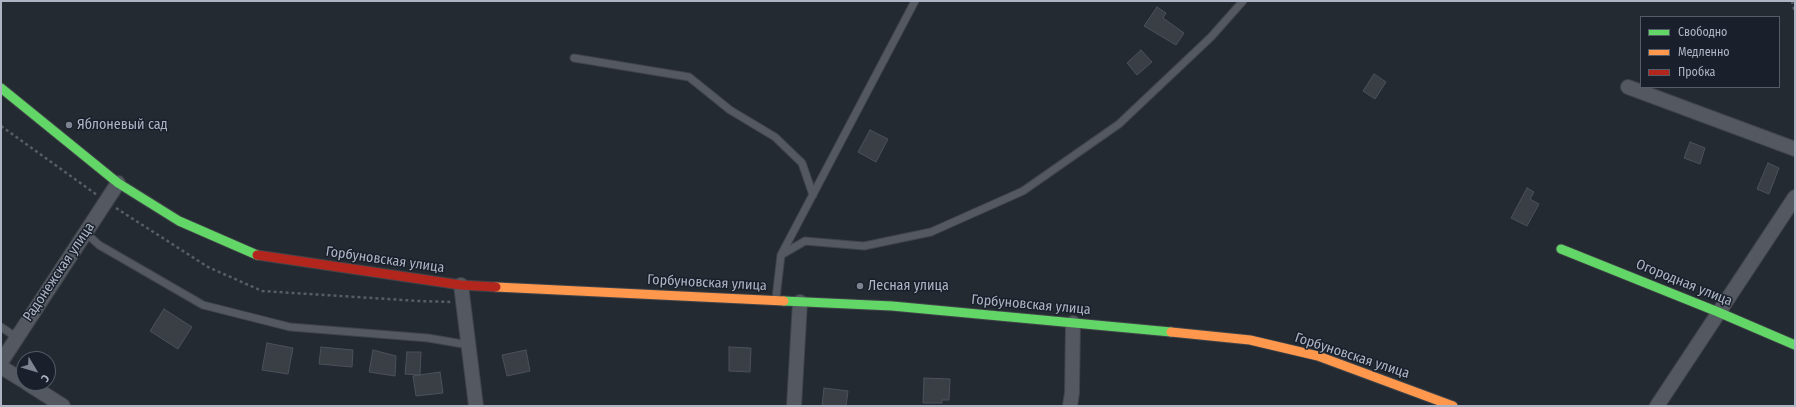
<!DOCTYPE html>
<html>
<head>
<meta charset="utf-8">
<style>
	body { margin:0 }
	#map { position:relative; width:1796px; height:407px; overflow:hidden; background:#242a31; font-family:"Fira Sans Condensed",sans-serif }
	canvas { display:block }
	.frame { position:absolute; inset:0; border:2px solid #adb5c4; pointer-events:none }
	.legend { position:absolute; left:1640px; top:16px; width:140px; height:72px; box-sizing:border-box; background:#19202b; border:1px solid #545c68; margin:0; padding:5px 7px; list-style:none; font-size:12px; color:#adb5c4 }
	.legend li { display:flex; align-items:center; gap:8px; height:20px }
	.legend b { width:20px; border:1px solid #545c68 }
	.north { position:absolute; left:16px; top:351px; width:40px; height:40px; box-sizing:border-box; background:#19202b; border:1px solid #545c68; border-radius:50%; rotate:128deg; font-size:11px; font-weight:700; line-height:16px; text-align:center; color:#adb5c4 }
	.north::after { content:''; display:block; margin:auto; width:14px; height:18px; background:#7d8491; clip-path:polygon(50% 0,100% 100%,50% 72%,0 100%) }
</style>
</head>
<body>
<div id="map">
<canvas width="1796" height="407"></canvas>
<div class="frame"></div>
<ul class="legend">
<li><b style="height:5px;background:#63d668"></b>Свободно</li>
<li><b style="height:5px;background:#ff974d"></b>Медленно</li>
<li><b style="height:5px;background:#b3261e"></b>Пробка</li>
</ul>
<div class="north">С</div>
</div>
<script>
const ctx = document.querySelector('canvas').getContext('2d');
ctx.lineJoin = 'round';
function fillPath(path, color) {
  ctx.fillStyle = color;
  ctx.fill(path, 'evenodd');
}
function shape(rows) {
  const path = new Path2D();
  for (const r of rows) {
    path.moveTo(r[0], r[1]);
    for (let i = 2; i < r.length; i += 2) path.lineTo(r[i], r[i + 1]);
  }
  return path;
}
function strokePath(path, color, width, dash) {
  ctx.strokeStyle = color;
  ctx.lineWidth = width;
  ctx.lineCap = dash ? 'butt' : 'round';
  ctx.setLineDash(dash || []);
  ctx.stroke(path);
}
function label(font, color, halo, rows, align = 'center') {
  ctx.font = font + ' "Fira Sans Condensed",sans-serif';
  ctx.lineWidth = 3;
  ctx.setLineDash([]);
  ctx.textBaseline = 'middle';
  ctx.strokeStyle = halo;
  ctx.fillStyle = color;
  for (const [text, x, y, turn = 0] of rows) {
    ctx.save();
    ctx.translate(x, y);
    ctx.rotate((+turn || 0) * Math.PI / 180);
    ctx.textAlign = isNaN(turn) ? turn : align;
    if (halo) ctx.strokeText(text, 0, 0);
    ctx.fillText(text, 0, 0);
    ctx.restore();
  }
}
const building = shape([
	[1157,7,1166,13,1163,18,1184,33,1176,45,1144,26,1157,7],
	[1141,50,1152,62,1137,75,1127,63,1141,50],
	[1374,74,1386,82,1375,99,1363,91,1374,74],
	[870,130,888,139,876,162,858,152,870,130],
	[1690,142,1705,148,1700,164,1684,158,1690,142],
	[1768,163,1779,168,1769,194,1757,189,1768,163],
	[1527,188,1534,192,1530,199,1539,204,1527,226,1511,218,1527,188],
	[164,309,192,327,178,349,150,331,164,309],
	[267,343,293,348,288,374,262,370,267,343],
	[321,347,353,350,352,367,319,364,321,347],
	[729,347,751,348,750,372,729,371,729,347],
	[373,350,396,356,395,376,369,372,373,350],
	[526,350,530,371,507,376,502,355,526,350],
	[407,352,421,352,420,375,405,374,407,352],
	[440,372,443,393,416,396,413,376,440,372],
	[924,378,950,379,949,400,942,400,942,403,923,403,924,378],
	[824,388,848,391,846,406,822,406,824,388]
]);
fillPath(building, '#393f45');
strokePath(building, '#4c515a', 1);
const lane = shape([
	[574,58,689,77,730,110,775,137,802,163,813,195],
	[86,233,99,245,203,305,290,327,428,338,469,345],
	[781,255,805,241,864,246,931,232,1023,191,1119,124,1211,37,1243,1],
	[776,298,781,255,915,1],
	[1,327,16,337]
]);
const street = shape([
	[1628,87,1795,149],
	[461,285,476,406],
	[1,362,118,183],
	[1,367,24,381],
	[27,383,63,406],
	[794,406,800,302],
	[1070,406,1072,393,1073,323],
	[1657,406,1795,197]
]);
const fast = shape([
	[1,88,118,183,179,221,257,255],
	[1561,249,1718,312,1795,345],
	[784,301,892,306,1171,332]
]);
const slow = shape([
	[496,287,784,301],
	[1171,332,1250,340,1318,356,1453,406]
]);
const jam = shape([
	[257,255,461,285,496,287]
]);
strokePath(lane, '#40444a', 9);
strokePath(street, '#40444a', 16);
strokePath(fast, '#40444a', 11);
strokePath(slow, '#40444a', 11);
strokePath(jam, '#40444a', 11);
strokePath(shape([
	[1792,1,1795,13],
	[1,126,97,195],
	[116,208,208,267,262,291,419,301,452,302]
]), '#585d63', 2.5, [3, 3]);
strokePath(lane, '#545860', 7);
strokePath(street, '#545860', 14);
strokePath(fast, '#63d668', 9);
strokePath(slow, '#ff974d', 9);
strokePath(jam, '#b3261e', 9);
for (const [x, y, r, color] of [
	[69,125,4,"#7d8491"],
	[860,286,4,"#7d8491"]
]) {
  const dot = new Path2D();
  dot.arc(x, y, r, 0, 2 * Math.PI);
  ctx.fillStyle = color;
  ctx.fill(dot);
  strokePath(dot, '#19202b', 1.5);
}
label('14px', '#adb5c4', '#19202b', [
	["Яблоневый сад",77,125],
	["Лесная улица",868,286]
], 'left');
label('14px', '#adb5c4', '#19202b', [
	["Горбуновская улица",385,260,8],
	["Радонежская улица",59,272,-56],
	["Горбуновская улица",707,283,3],
	["Огородная улица",1684,283,22],
	["Горбуновская улица",1031,305,5],
	["Горбуновская улица",1352,356,18]
]);
</script>
</body>
</html>
